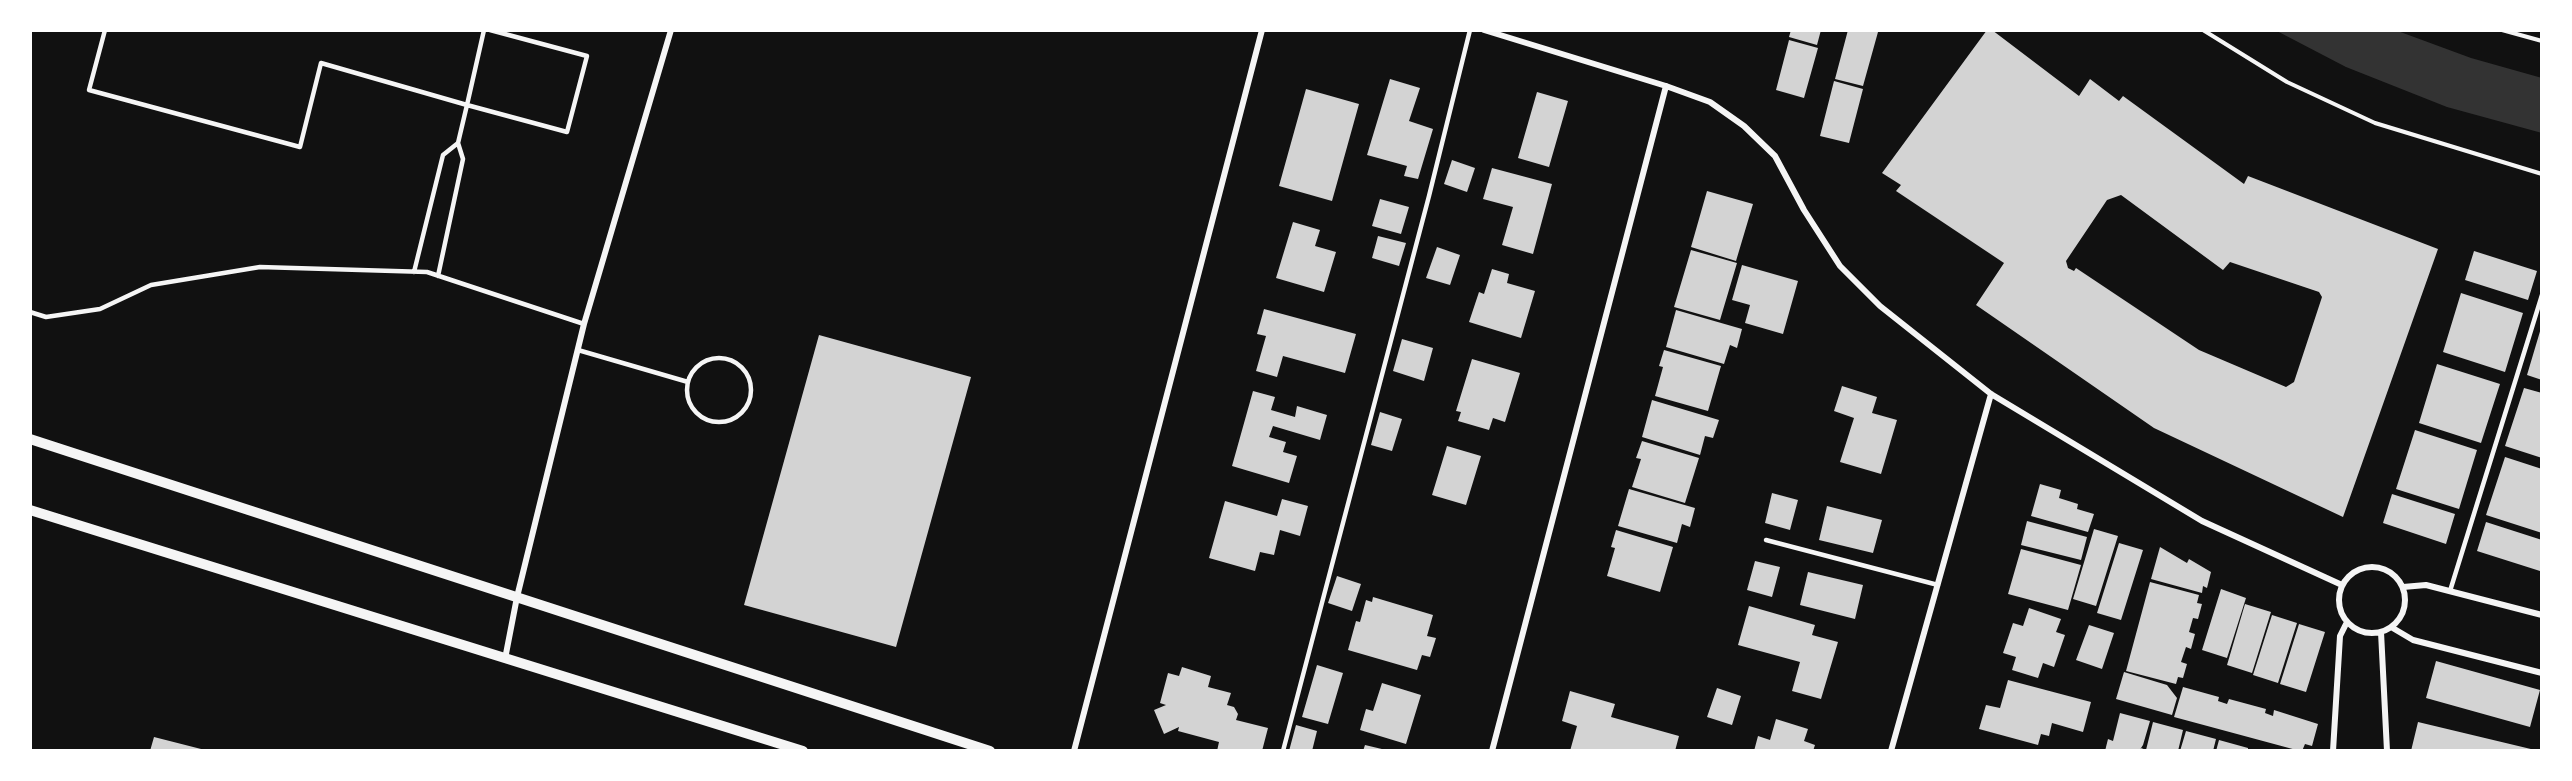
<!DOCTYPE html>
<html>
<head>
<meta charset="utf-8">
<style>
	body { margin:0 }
	#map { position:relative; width:2572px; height:781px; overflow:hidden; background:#111; font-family:"Golos Text",sans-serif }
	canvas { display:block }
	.frame { position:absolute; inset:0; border:32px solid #fff; pointer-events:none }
</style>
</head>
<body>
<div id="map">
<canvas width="2572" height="781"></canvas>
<div class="frame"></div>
</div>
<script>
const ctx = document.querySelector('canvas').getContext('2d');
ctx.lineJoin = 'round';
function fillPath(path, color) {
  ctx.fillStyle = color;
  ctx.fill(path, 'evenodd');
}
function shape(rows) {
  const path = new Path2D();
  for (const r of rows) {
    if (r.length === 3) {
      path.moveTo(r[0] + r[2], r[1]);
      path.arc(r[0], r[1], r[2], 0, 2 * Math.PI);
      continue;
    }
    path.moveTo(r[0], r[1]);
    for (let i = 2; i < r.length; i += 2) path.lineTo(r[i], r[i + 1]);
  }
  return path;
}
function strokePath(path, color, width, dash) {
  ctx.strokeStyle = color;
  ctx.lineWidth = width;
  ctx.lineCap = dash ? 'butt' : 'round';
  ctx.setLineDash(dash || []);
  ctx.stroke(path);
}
fillPath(shape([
	[2275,30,2395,30,2471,58,2542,78,2542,133,2447,107,2346,67]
]), '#333');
fillPath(shape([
	[1791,30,1821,30,1817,45,1789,37],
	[1848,30,1878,32,1863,86,1835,79],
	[1987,30,1992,30,2079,96,2090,79,2119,101,2123,96,2244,184,2248,176,2438,249,2343,517,2154,428,1976,305,2004,263,1896,191,1901,185,1882,173],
	[2121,195,2223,270,2230,262,2319,292,2322,297,2294,382,2286,387,2199,350,2076,268,2074,271,2068,268,2066,261,2107,200],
	[1789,40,1818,48,1804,98,1776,90],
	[1390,79,1420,88,1409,121,1433,129,1418,179,1404,176,1407,166,1367,155],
	[1834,81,1863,89,1849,143,1820,136],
	[1306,89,1359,104,1332,201,1279,186],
	[1537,92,1568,101,1549,167,1518,158],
	[1452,160,1475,168,1467,192,1444,184],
	[1492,168,1552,184,1533,254,1502,245,1513,207,1483,199],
	[1707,191,1753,204,1736,261,1691,247],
	[1380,199,1409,207,1401,234,1372,226],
	[1293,222,1320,230,1315,246,1336,252,1324,292,1276,278],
	[1378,236,1406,243,1399,266,1372,258],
	[1437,247,1460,255,1450,285,1426,278],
	[1691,250,1737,263,1720,320,1674,307],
	[2474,251,2537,271,2528,300,2465,280],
	[1742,265,1798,281,1783,334,1745,323,1750,305,1732,300],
	[1492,269,1509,274,1507,283,1535,291,1521,338,1469,322,1479,292,1484,294],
	[2461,293,2523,313,2505,372,2443,352],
	[1264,309,1356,334,1345,373,1283,356,1277,377,1256,371,1266,336,1257,334],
	[1676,310,1742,329,1737,348,1730,345,1724,364,1666,347],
	[2541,328,2542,328,2542,380,2527,375],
	[819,335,971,377,896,647,744,605],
	[1402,339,1433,348,1424,381,1393,371],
	[1664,350,1721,366,1708,411,1655,396,1663,367,1659,366],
	[1472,359,1520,373,1505,422,1493,418,1489,430,1458,421,1461,412,1456,411],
	[2437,364,2500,384,2481,443,2419,423],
	[1842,386,1877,397,1872,413,1897,420,1881,474,1840,462,1854,418,1834,411],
	[2524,388,2542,393,2542,458,2505,446],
	[1253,391,1275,397,1271,410,1295,417,1297,406,1327,415,1320,440,1273,426,1269,437,1286,442,1283,452,1297,456,1289,483,1232,466],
	[1652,400,1719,420,1713,438,1705,436,1700,455,1642,437],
	[1380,412,1402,419,1392,451,1371,445],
	[2415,430,2477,450,2459,509,2396,489],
	[1642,441,1699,458,1685,503,1632,487,1641,459,1636,458],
	[1447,446,1481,456,1466,505,1432,495],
	[2505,457,2542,469,2542,533,2486,515],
	[2040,484,2061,490,2059,498,2078,504,2077,509,2094,514,2088,532,2031,516],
	[1629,489,1695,508,1690,527,1682,524,1677,543,1618,526],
	[1772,493,1798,500,1790,530,1765,523],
	[2392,494,2455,514,2446,544,2383,523],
	[1282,499,1308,506,1300,536,1280,530,1274,555,1260,552,1255,571,1209,558,1225,501,1277,516],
	[1827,506,1882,520,1873,553,1819,540],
	[2027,521,2087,537,2081,560,2021,545],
	[2486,522,2542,540,2540,571,2477,551],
	[2094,529,2118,536,2096,606,2073,599],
	[1616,530,1673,547,1660,592,1607,576,1615,548,1611,547],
	[2119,543,2143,550,2121,620,2097,613],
	[2160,547,2187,563,2189,559,2211,572,2207,588,2203,586,2202,593,2151,579],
	[2021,549,2081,565,2068,610,2008,594],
	[1755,561,1780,567,1772,597,1747,590],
	[1808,572,1863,585,1855,619,1800,605],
	[1337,576,1361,584,1352,611,1328,603],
	[2150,582,2199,595,2197,603,2202,604,2198,619,2193,618,2189,632,2195,634,2191,649,2186,647,2181,662,2187,664,2183,678,2178,677,2176,684,2126,671],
	[2221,589,2246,598,2227,658,2202,650],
	[1373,597,1433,615,1427,636,1436,638,1430,657,1422,655,1417,670,1348,650,1356,621,1360,622,1366,600,1372,602],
	[2245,604,2271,612,2252,673,2227,665],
	[1749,606,1815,625,1812,635,1838,642,1821,699,1792,691,1800,662,1738,645],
	[2029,608,2061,619,2056,632,2065,635,2054,667,2043,663,2038,678,2012,670,2016,657,2003,653,2013,623,2023,626],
	[2272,615,2297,623,2278,683,2253,675],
	[2299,624,2325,632,2306,692,2280,684],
	[2089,625,2114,633,2102,669,2076,660],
	[2436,661,2540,690,2530,727,2426,698],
	[1317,665,1343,673,1328,724,1302,717],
	[1182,667,1211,676,1208,687,1231,693,1227,705,1234,707,1238,714,1236,720,1268,728,1262,751,1217,751,1219,742,1178,731,1179,727,1164,734,1154,710,1166,705,1160,703,1168,673,1179,676],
	[2124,672,2167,685,2177,698,2172,715,2116,699],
	[2008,680,2091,702,2083,732,2052,723,2049,736,2041,734,2038,745,1979,729,1986,705,2000,708],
	[1382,683,1421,695,1406,744,1360,730,1366,709,1373,711],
	[2183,687,2219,697,2218,701,2227,704,2229,699,2266,709,2265,713,2273,716,2274,710,2318,724,2312,746,2305,744,2302,751,2300,751,2174,717],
	[1717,688,1741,696,1732,725,1707,717],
	[1570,691,1615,704,1611,717,1679,736,1675,751,1570,751,1577,726,1562,721],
	[2120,713,2150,721,2143,745,2139,751,2105,751,2108,739,2113,741],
	[1776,719,1808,729,1804,741,1815,745,1813,751,1754,751,1758,736,1770,740],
	[2153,722,2183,730,2178,751,2140,751,2141,748,2146,750],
	[2418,722,2535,750,2535,751,2411,751],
	[1296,725,1317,731,1312,751,1289,751],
	[2186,731,2216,739,2213,751,2180,751],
	[154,737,205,750,205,751,150,751],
	[2219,740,2248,748,2248,751,2216,751],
	[1365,745,1386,750,1386,751,1363,751]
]), '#d3d3d3');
strokePath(shape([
	[2203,30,2287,82,2375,123,2542,174],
	[2502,30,2542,41]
]), '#f5f5f5', 4);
strokePath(shape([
	[105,30,89,90,300,147,321,63,467,105,484,30],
	[414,272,443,155,458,143],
	[438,276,463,159,458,143,467,105,567,132,587,56,490,30],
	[30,312,46,317,100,309,151,285,260,267,427,272,584,324],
	[578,350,688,382],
	[719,390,32],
	[1766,540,1938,585],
	[2450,591,2542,295],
	[1283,751,1429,196,1470,30]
]), '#f5f5f5', 4.5);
strokePath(shape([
	[1484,30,1666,86,1710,102,1744,126,1775,156,1804,210,1840,266,1880,306,1991,394,2202,521,2342,585],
	[2372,600,33],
	[2403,587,2426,585,2542,615],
	[2391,627,2413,640,2542,673],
	[2381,632,2387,751],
	[505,659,517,597,584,324,671,30],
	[1074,751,1262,30],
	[1492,751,1666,86],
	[1891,751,1991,394],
	[2333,751,2340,636,2347,622]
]), '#f5f5f5', 6);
strokePath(shape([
	[30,439,990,751],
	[30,510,803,751]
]), '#f5f5f5', 10);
</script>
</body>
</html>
